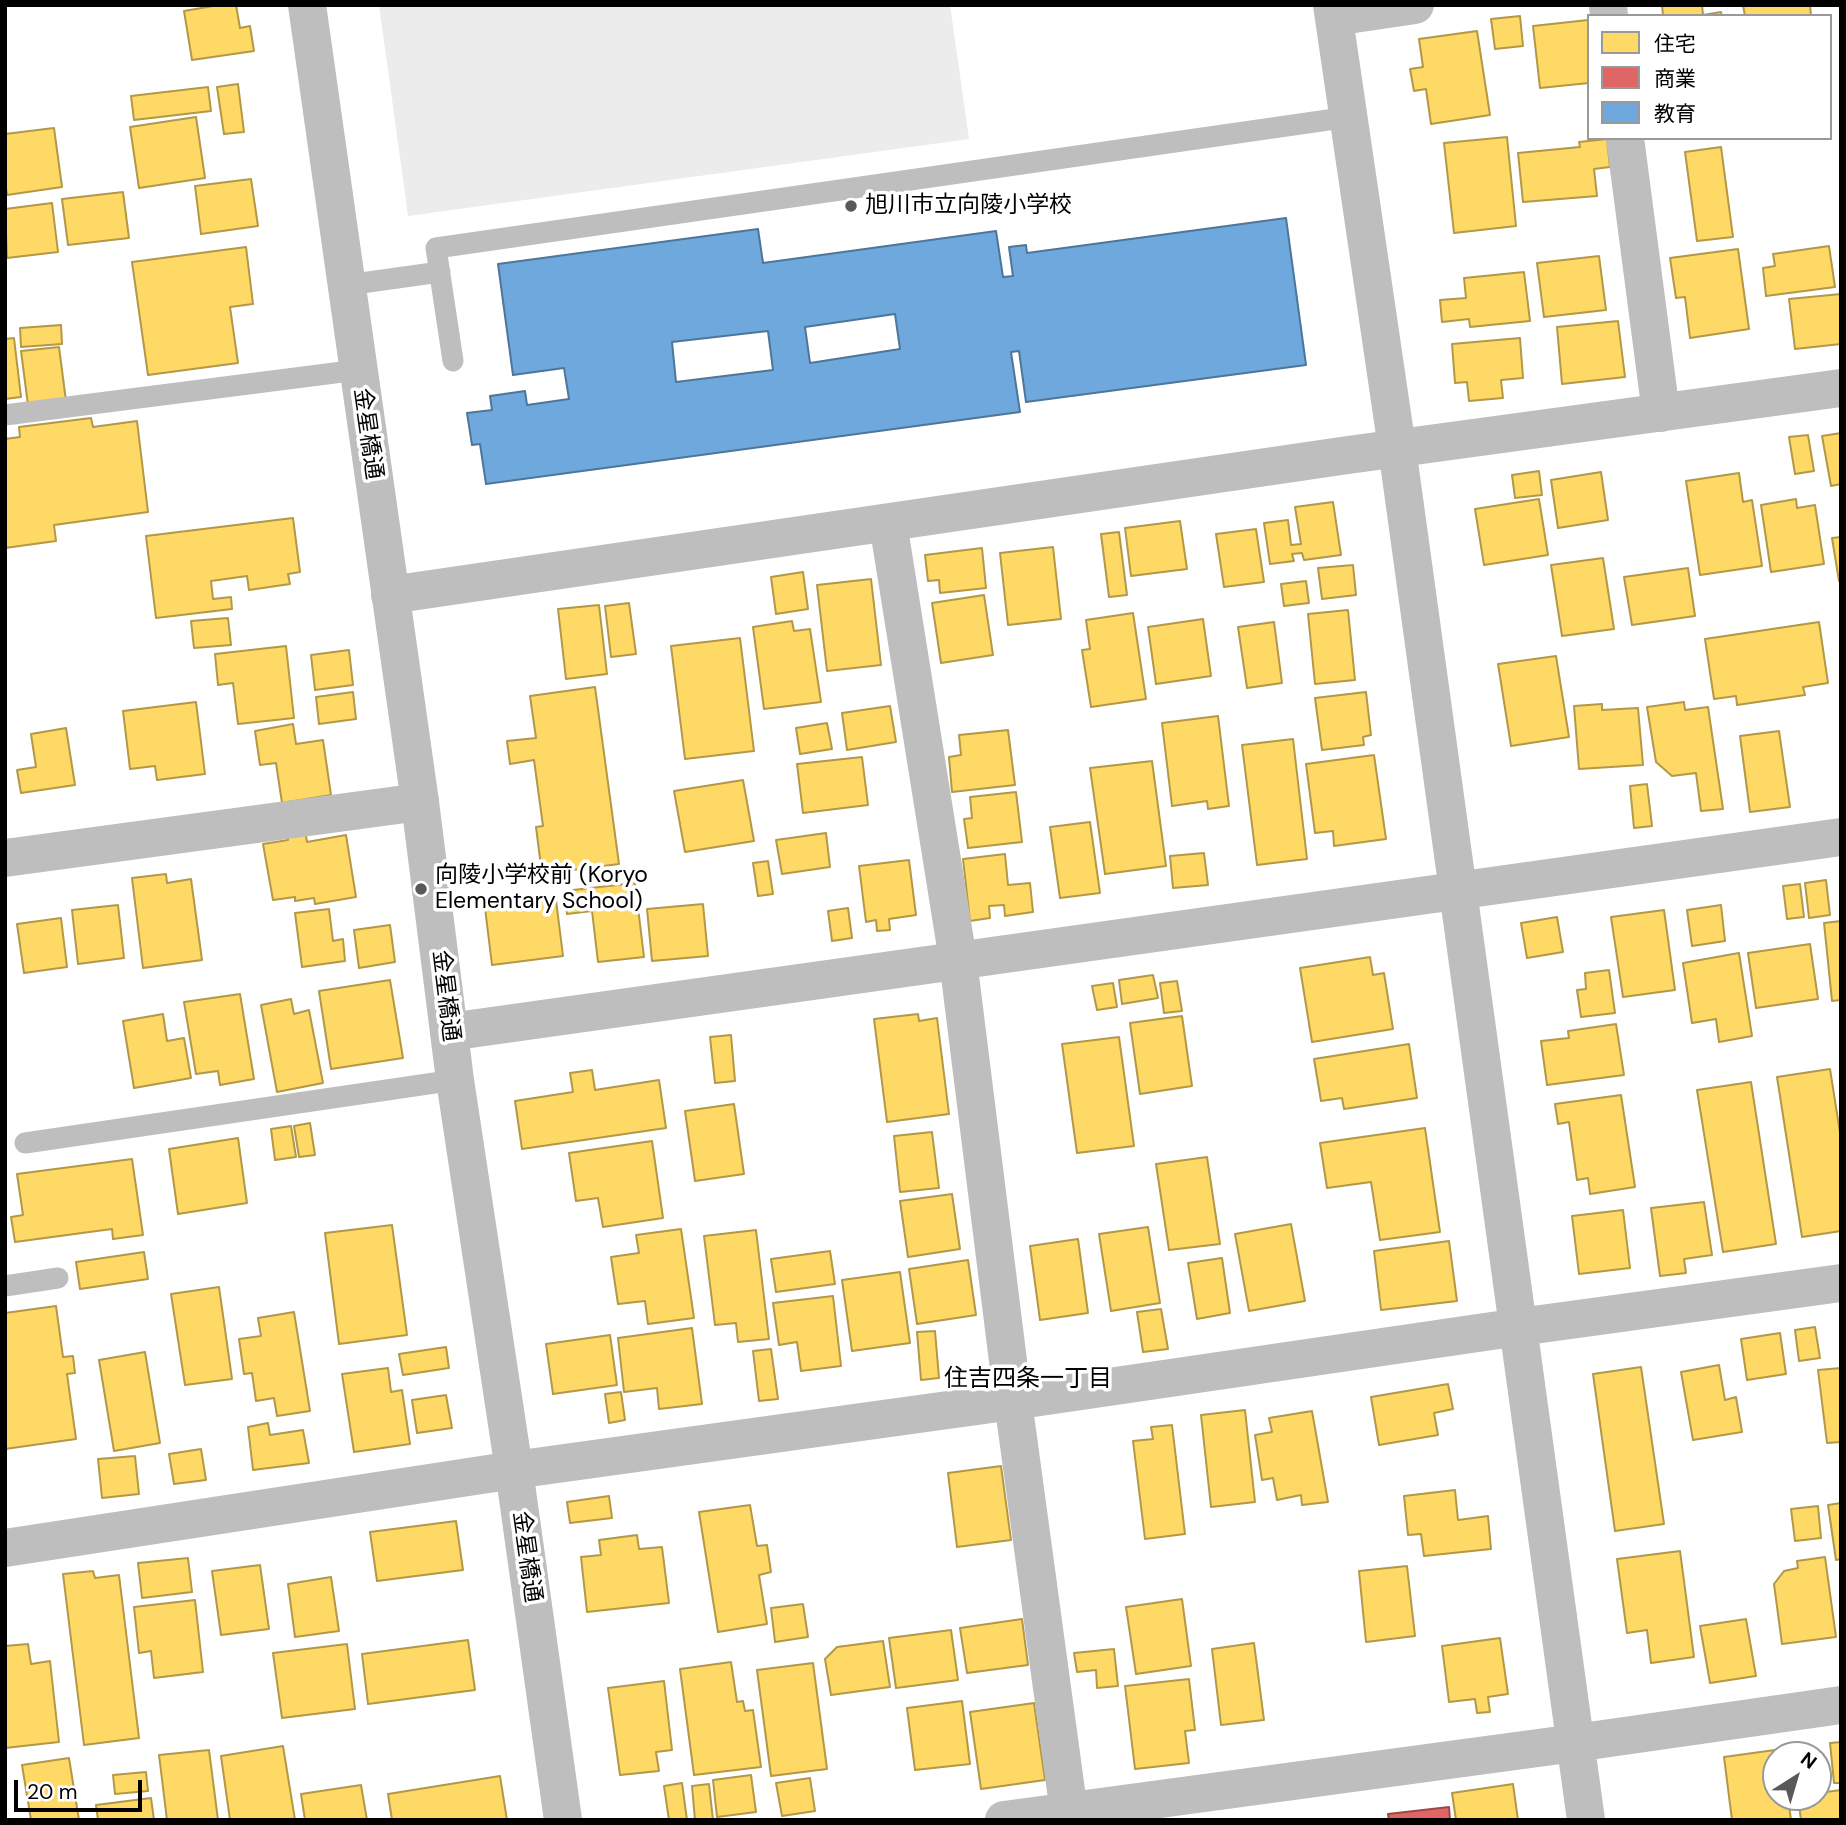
<!DOCTYPE html>
<html>
<head>
<meta charset="utf-8">
<style>
	body { margin:0 }
	#map { position:relative; width:1846px; height:1825px; overflow:hidden; background:#fff; font-family:"DM Sans","Noto Sans JP",sans-serif }
	canvas { display:block }
	.frame { position:absolute; inset:0; border:7px solid #000; pointer-events:none }
	.legend { position:absolute; left:1587px; top:14px; width:245px; height:126px; box-sizing:border-box; background:#fff; border:2px solid #999; margin:0; padding:9px 12px; list-style:none; font-size:21px; color:#000 }
	.legend li { display:flex; align-items:center; gap:14px; height:35px }
	.legend b { width:35px; border:2px solid #999 }
	.north { position:absolute; left:1762px; top:1741px; width:70px; height:70px; box-sizing:border-box; background:#fff; border:2px solid #999; border-radius:50%; rotate:37deg; font-size:19px; font-weight:700; line-height:28px; text-align:center; color:#000 }
	.north::after { content:''; display:block; margin:auto; width:24px; height:32px; background:#595959; clip-path:polygon(50% 0,100% 100%,50% 72%,0 100%) }
	.scale { position:absolute; left:14px; top:1780px; width:128px; height:32px; box-sizing:border-box; border:4px solid #000; border-top:0; padding-left:9px; font-size:21px; line-height:24px; white-space:nowrap; color:#000; -webkit-text-stroke:5px #fff; paint-order:stroke }
</style>
</head>
<body>
<div id="map">
<canvas width="1846" height="1825"></canvas>
<div class="frame"></div>
<ul class="legend">
<li><b style="height:19px;background:#ffd966"></b>住宅</li>
<li><b style="height:19px;background:#e06666"></b>商業</li>
<li><b style="height:19px;background:#6fa8dc"></b>教育</li>
</ul>
<div class="north">N</div>
<div class="scale">20 m</div>
</div>
<script>
const ctx = document.querySelector('canvas').getContext('2d');
ctx.lineJoin = 'round';
function fillPath(path, color) {
  ctx.fillStyle = color;
  ctx.fill(path, 'evenodd');
}
function shape(rows) {
  const path = new Path2D();
  for (const r of rows) {
    path.moveTo(r[0], r[1]);
    for (let i = 2; i < r.length; i += 2) path.lineTo(r[i], r[i + 1]);
  }
  return path;
}
function strokePath(path, color, width, dash) {
  ctx.strokeStyle = color;
  ctx.lineWidth = width;
  ctx.lineCap = dash ? 'butt' : 'round';
  ctx.setLineDash(dash || []);
  ctx.stroke(path);
}
function label(font, color, halo, rows, align = 'center') {
  ctx.font = font + ' "DM Sans","Noto Sans JP",sans-serif';
  ctx.lineWidth = 7;
  ctx.setLineDash([]);
  ctx.textBaseline = 'middle';
  ctx.strokeStyle = halo;
  ctx.fillStyle = color;
  for (const [text, x, y, turn = 0] of rows) {
    ctx.save();
    ctx.translate(x, y);
    ctx.rotate((+turn || 0) * Math.PI / 180);
    ctx.textAlign = isNaN(turn) ? turn : align;
    if (halo) ctx.strokeText(text, 0, 0);
    ctx.fillText(text, 0, 0);
    ctx.restore();
  }
}
fillPath(shape([
	[379,5,950,5,969,139,408,216]
]), '#ececec');
const homes = shape([
	[219,5,236,5,240,28,250,26,254,51,192,60,184,11,219,5],
	[1662,5,1702,5,1703,15,1721,12,1722,16,1663,16,1662,5],
	[1743,5,1810,5,1811,16,1745,16,1743,5],
	[1520,16,1523,46,1495,49,1491,19,1520,16],
	[1588,20,1589,83,1540,88,1533,26,1588,20],
	[1477,31,1490,115,1431,124,1426,89,1414,91,1410,69,1423,67,1419,39,1477,31],
	[238,84,244,132,224,134,217,87,238,84],
	[208,87,211,111,134,120,131,96,208,87],
	[196,117,205,178,139,188,130,127,196,117],
	[54,128,62,187,7,195,5,181,5,134,54,128],
	[1507,137,1516,226,1454,233,1444,143,1507,137],
	[1607,139,1610,167,1594,169,1597,196,1523,202,1518,153,1580,147,1579,142,1607,139],
	[1721,147,1733,237,1697,241,1685,152,1721,147],
	[251,179,258,226,201,234,195,186,251,179],
	[123,192,129,238,68,245,62,199,123,192],
	[52,203,58,252,7,258,5,209,52,203],
	[1829,246,1835,287,1766,296,1763,268,1775,266,1773,254,1829,246],
	[246,247,253,304,230,307,238,363,148,375,132,262,246,247],
	[1738,249,1749,329,1690,338,1685,297,1676,298,1670,258,1738,249],
	[1599,256,1606,310,1544,317,1537,263,1599,256],
	[1524,272,1530,321,1470,327,1469,319,1442,322,1440,300,1466,298,1464,278,1524,272],
	[1841,294,1841,344,1795,349,1789,299,1841,294],
	[1618,321,1625,377,1562,384,1557,327,1618,321],
	[61,325,62,344,21,347,20,328,61,325],
	[14,338,21,397,5,399,5,339,14,338],
	[1520,338,1523,378,1501,380,1503,398,1469,401,1467,382,1455,383,1452,344,1520,338],
	[59,347,66,401,28,405,21,351,59,347],
	[91,418,93,427,137,421,148,512,54,525,56,541,5,548,5,439,20,437,19,427,91,418],
	[1841,433,1841,484,1831,486,1822,436,1841,433],
	[1808,435,1814,471,1795,474,1789,437,1808,435],
	[1539,471,1542,495,1515,498,1512,475,1539,471],
	[1601,472,1608,520,1558,528,1551,480,1601,472],
	[1739,473,1743,502,1752,500,1762,566,1700,575,1686,481,1739,473],
	[1539,499,1548,555,1484,565,1475,509,1539,499],
	[1796,499,1797,508,1815,505,1824,564,1771,572,1761,505,1796,499],
	[1333,502,1341,555,1304,560,1302,553,1292,554,1294,561,1270,564,1264,523,1288,520,1291,545,1301,544,1295,507,1333,502],
	[293,518,300,572,288,574,290,584,249,590,247,576,211,581,213,599,231,597,232,609,156,618,146,536,293,518],
	[1180,521,1187,569,1131,576,1125,528,1180,521],
	[1256,529,1264,582,1224,587,1216,534,1256,529],
	[1119,532,1127,595,1109,597,1101,534,1119,532],
	[1841,537,1841,581,1839,581,1832,538,1841,537],
	[1053,547,1061,619,1008,625,1000,553,1053,547],
	[982,548,986,588,940,593,939,580,928,581,925,555,982,548],
	[1603,558,1614,629,1562,636,1551,565,1603,558],
	[1353,565,1356,595,1322,599,1318,568,1353,565],
	[1688,568,1695,616,1632,625,1624,577,1688,568],
	[803,572,808,609,776,614,771,577,803,572],
	[871,579,881,665,827,671,817,585,871,579],
	[1306,581,1309,603,1284,606,1281,584,1306,581],
	[984,595,993,655,941,663,932,603,984,595],
	[629,603,636,654,611,657,605,606,629,603],
	[599,605,607,674,566,679,558,609,599,605],
	[1348,610,1355,680,1315,684,1308,614,1348,610],
	[1133,613,1146,699,1091,707,1082,650,1090,649,1086,620,1133,613],
	[228,618,231,645,194,648,191,621,228,618],
	[1203,619,1211,676,1156,684,1148,627,1203,619],
	[792,621,794,631,810,629,821,702,764,709,753,627,792,621],
	[1274,622,1282,683,1247,688,1238,627,1274,622],
	[1819,622,1828,683,1803,687,1805,695,1737,705,1736,696,1714,699,1705,639,1819,622],
	[740,638,754,751,685,759,671,646,740,638],
	[286,646,294,718,238,724,233,683,218,685,215,654,286,646],
	[349,650,353,685,315,690,311,655,349,650],
	[1556,656,1569,737,1511,746,1498,664,1556,656],
	[595,687,619,864,542,874,536,827,543,826,534,760,510,764,507,741,536,738,530,696,595,687],
	[353,692,356,719,319,724,316,697,353,692],
	[1366,692,1371,735,1363,737,1364,745,1322,750,1315,698,1366,692],
	[196,702,205,774,157,780,155,766,130,769,123,711,196,702],
	[1684,702,1685,710,1708,707,1723,809,1701,811,1696,773,1672,776,1656,762,1647,707,1684,702],
	[1602,704,1602,710,1638,708,1643,765,1579,769,1574,706,1602,704],
	[890,706,896,742,847,750,842,713,890,706],
	[1218,716,1229,806,1208,809,1207,801,1172,806,1162,723,1218,716],
	[827,723,832,749,800,754,796,728,827,723],
	[293,724,296,744,323,740,331,795,282,803,276,763,260,765,255,731,293,724],
	[66,728,75,785,21,793,17,770,36,767,31,734,66,728],
	[1008,730,1015,785,952,792,949,757,961,755,959,735,1008,730],
	[1779,731,1790,807,1750,812,1740,736,1779,731],
	[1293,739,1307,859,1257,865,1242,745,1293,739],
	[1374,755,1386,839,1334,846,1333,831,1315,833,1306,764,1374,755],
	[862,757,868,805,803,813,797,764,862,757],
	[1152,761,1166,866,1105,874,1090,768,1152,761],
	[743,780,754,841,685,852,674,791,743,780],
	[1647,784,1652,826,1634,828,1630,786,1647,784],
	[1016,792,1022,842,968,848,964,819,972,818,970,797,1016,792],
	[1090,822,1100,893,1060,898,1050,827,1090,822],
	[305,830,307,842,346,835,356,897,315,904,314,898,295,901,295,897,273,900,263,844,288,840,287,833,305,830],
	[826,833,830,867,782,874,776,840,826,833],
	[1204,853,1208,885,1173,888,1170,856,1204,853],
	[1005,854,1008,885,1030,883,1033,912,1005,916,1004,905,989,906,990,918,970,921,963,859,1005,854],
	[909,860,916,915,889,919,890,930,877,931,876,920,866,922,859,866,909,860],
	[768,861,773,894,758,896,753,863,768,861],
	[166,874,167,883,191,879,202,960,143,968,132,878,166,874],
	[1826,880,1830,915,1809,918,1805,883,1826,880],
	[635,883,644,957,598,962,592,911,567,914,564,891,635,883],
	[1800,884,1804,917,1787,919,1783,886,1800,884],
	[556,900,563,956,492,965,485,908,556,900],
	[703,904,708,956,652,961,647,909,703,904],
	[118,905,124,958,78,964,72,910,118,905],
	[1721,905,1725,941,1692,946,1687,910,1721,905],
	[848,908,852,938,832,941,828,911,848,908],
	[329,909,333,941,343,939,345,961,302,967,295,913,329,909],
	[1664,910,1675,990,1623,997,1611,917,1664,910],
	[1557,917,1563,952,1527,958,1521,923,1557,917],
	[61,918,67,967,24,973,17,924,61,918],
	[1841,921,1841,1000,1832,1001,1824,923,1841,921],
	[390,925,395,962,359,968,354,930,390,925],
	[1810,944,1818,999,1756,1008,1748,953,1810,944],
	[1739,953,1752,1036,1719,1042,1716,1019,1692,1023,1683,963,1739,953],
	[1370,957,1373,975,1384,973,1393,1029,1312,1042,1300,968,1370,957],
	[1609,970,1615,1013,1581,1017,1577,990,1586,989,1585,973,1609,970],
	[1153,975,1158,998,1122,1004,1119,980,1153,975],
	[390,980,403,1058,331,1069,319,991,390,980],
	[1177,981,1182,1011,1164,1013,1160,983,1177,981],
	[1113,983,1117,1007,1097,1010,1092,986,1113,983],
	[240,994,254,1079,220,1085,218,1071,196,1074,184,1002,240,994],
	[291,999,294,1014,309,1010,323,1083,277,1092,261,1005,291,999],
	[163,1014,167,1041,184,1038,191,1078,134,1088,123,1021,163,1014],
	[918,1014,919,1021,937,1018,949,1114,887,1122,874,1019,918,1014],
	[1182,1016,1192,1086,1140,1094,1130,1023,1182,1016],
	[1616,1024,1624,1075,1547,1085,1541,1041,1569,1038,1568,1031,1616,1024],
	[731,1035,735,1081,715,1083,710,1037,731,1035],
	[1119,1037,1134,1146,1077,1153,1062,1044,1119,1037],
	[1409,1044,1417,1098,1344,1109,1342,1098,1321,1101,1314,1059,1409,1044],
	[1830,1069,1841,1139,1841,1231,1802,1237,1777,1077,1830,1069],
	[592,1070,595,1090,659,1080,666,1128,522,1149,515,1101,573,1092,570,1073,592,1070],
	[1751,1082,1776,1244,1723,1252,1697,1090,1751,1082],
	[1621,1095,1635,1187,1590,1194,1588,1178,1577,1180,1569,1122,1558,1124,1555,1104,1621,1095],
	[734,1104,744,1174,695,1181,685,1111,734,1104],
	[310,1123,315,1155,299,1157,294,1126,310,1123],
	[291,1126,296,1157,275,1160,271,1129,291,1126],
	[1425,1128,1440,1232,1380,1240,1371,1182,1327,1188,1320,1143,1425,1128],
	[932,1132,939,1188,900,1192,894,1136,932,1132],
	[238,1138,247,1203,178,1214,169,1149,238,1138],
	[652,1141,663,1218,603,1227,598,1198,576,1201,569,1153,652,1141],
	[1207,1157,1220,1244,1169,1250,1156,1164,1207,1157],
	[132,1159,143,1235,113,1239,112,1229,15,1242,11,1217,23,1215,17,1174,132,1159],
	[952,1194,960,1249,908,1257,900,1201,952,1194],
	[1704,1202,1712,1255,1684,1259,1686,1273,1660,1276,1651,1208,1704,1202],
	[1623,1210,1630,1268,1579,1274,1572,1216,1623,1210],
	[1291,1224,1305,1301,1249,1311,1235,1234,1291,1224],
	[392,1225,407,1335,339,1344,325,1233,392,1225],
	[1148,1227,1160,1303,1111,1311,1099,1234,1148,1227],
	[681,1229,694,1318,648,1324,645,1301,618,1304,611,1257,639,1253,636,1235,681,1229],
	[756,1230,769,1339,738,1342,736,1323,715,1325,704,1236,756,1230],
	[1078,1239,1088,1313,1040,1320,1030,1246,1078,1239],
	[1449,1241,1457,1301,1381,1310,1374,1251,1449,1241],
	[830,1251,835,1284,776,1292,771,1259,830,1251],
	[144,1252,148,1279,80,1289,76,1262,144,1252],
	[1222,1258,1230,1313,1197,1319,1188,1263,1222,1258],
	[968,1260,976,1315,917,1324,909,1269,968,1260],
	[900,1272,910,1343,852,1351,842,1280,900,1272],
	[219,1287,232,1379,185,1385,171,1294,219,1287],
	[833,1296,841,1366,801,1371,797,1342,779,1345,773,1303,833,1296],
	[56,1306,63,1357,73,1356,75,1373,67,1374,76,1439,5,1449,5,1313,56,1306],
	[1161,1309,1168,1349,1143,1352,1137,1312,1161,1309],
	[294,1312,310,1411,277,1416,274,1398,256,1401,252,1373,244,1374,239,1339,261,1336,258,1318,294,1312],
	[1815,1327,1820,1358,1799,1361,1795,1330,1815,1327],
	[692,1328,702,1404,659,1409,657,1388,624,1392,618,1338,692,1328],
	[935,1331,939,1378,921,1380,917,1332,935,1331],
	[1780,1333,1786,1374,1747,1380,1741,1339,1780,1333],
	[610,1335,617,1385,553,1394,546,1344,610,1335],
	[446,1347,449,1368,403,1375,399,1354,446,1347],
	[771,1349,778,1399,759,1401,753,1351,771,1349],
	[145,1352,160,1443,114,1451,99,1360,145,1352],
	[1719,1365,1725,1400,1736,1397,1742,1432,1693,1440,1681,1372,1719,1365],
	[1641,1367,1664,1524,1615,1531,1593,1374,1641,1367],
	[388,1368,391,1392,402,1390,410,1444,354,1452,342,1374,388,1368],
	[1841,1368,1841,1442,1827,1443,1818,1370,1841,1368],
	[1448,1384,1453,1409,1434,1413,1438,1435,1379,1445,1371,1397,1448,1384],
	[621,1392,625,1420,609,1423,605,1394,621,1392],
	[446,1395,452,1428,417,1433,412,1400,446,1395],
	[1245,1410,1255,1502,1211,1507,1201,1415,1245,1410],
	[1312,1411,1328,1502,1302,1505,1301,1495,1277,1500,1273,1478,1262,1480,1255,1435,1272,1432,1269,1418,1312,1411],
	[268,1423,270,1435,303,1430,309,1463,253,1470,248,1427,268,1423],
	[1172,1425,1185,1534,1145,1539,1133,1441,1153,1439,1151,1427,1172,1425],
	[201,1449,206,1480,174,1484,169,1454,201,1449],
	[135,1456,139,1494,102,1498,98,1459,135,1456],
	[1001,1466,1011,1540,957,1547,948,1473,1001,1466],
	[1455,1490,1458,1520,1488,1516,1491,1549,1424,1556,1421,1534,1408,1535,1404,1496,1455,1490],
	[609,1496,612,1518,570,1523,567,1502,609,1496],
	[1841,1503,1841,1559,1836,1560,1828,1505,1841,1503],
	[750,1505,757,1546,767,1545,771,1572,759,1575,767,1624,718,1632,699,1512,750,1505],
	[1818,1506,1821,1538,1795,1541,1791,1509,1818,1506],
	[456,1521,463,1570,377,1581,370,1532,456,1521],
	[637,1535,639,1549,662,1547,669,1603,587,1612,581,1557,601,1555,599,1540,637,1535],
	[1680,1551,1694,1657,1651,1663,1647,1630,1627,1633,1617,1559,1680,1551],
	[1825,1557,1836,1637,1782,1644,1774,1584,1784,1571,1798,1568,1797,1561,1825,1557],
	[188,1558,192,1592,142,1598,138,1563,188,1558],
	[260,1565,269,1629,221,1635,212,1571,260,1565],
	[1407,1566,1415,1636,1366,1642,1359,1571,1407,1566],
	[93,1571,95,1578,119,1575,139,1738,84,1745,63,1574,93,1571],
	[331,1577,339,1631,295,1637,288,1584,331,1577],
	[1182,1599,1191,1666,1136,1674,1126,1607,1182,1599],
	[195,1600,203,1672,154,1678,151,1651,139,1653,134,1607,195,1600],
	[803,1604,808,1637,775,1642,771,1608,803,1604],
	[1022,1619,1028,1665,967,1673,960,1628,1022,1619],
	[1746,1619,1756,1676,1710,1683,1700,1626,1746,1619],
	[951,1630,958,1680,896,1688,889,1638,951,1630],
	[1500,1638,1508,1694,1488,1697,1490,1712,1477,1713,1475,1699,1449,1702,1442,1646,1500,1638],
	[468,1640,475,1690,368,1704,362,1654,468,1640],
	[883,1641,890,1687,831,1695,825,1659,837,1647,883,1641],
	[1254,1643,1264,1720,1221,1725,1212,1649,1254,1643],
	[28,1644,31,1664,50,1661,59,1742,5,1748,5,1646,28,1644],
	[347,1644,355,1709,282,1718,273,1653,347,1644],
	[1114,1649,1118,1686,1097,1688,1096,1670,1077,1672,1074,1653,1114,1649],
	[731,1662,737,1702,743,1701,745,1711,753,1710,761,1767,694,1775,680,1669,731,1662],
	[813,1663,827,1769,771,1776,757,1670,813,1663],
	[1189,1679,1195,1730,1185,1731,1189,1763,1135,1769,1125,1686,1189,1679],
	[664,1681,672,1750,656,1752,659,1771,620,1775,608,1688,664,1681],
	[962,1701,970,1764,915,1770,907,1708,962,1701],
	[1034,1703,1045,1780,981,1789,970,1712,1034,1703],
	[1841,1742,1841,1783,1834,1783,1830,1743,1841,1742],
	[283,1746,295,1820,230,1820,221,1756,283,1746],
	[1782,1749,1782,1755,1776,1755,1776,1797,1788,1797,1791,1820,1732,1820,1724,1757,1782,1749],
	[209,1750,218,1820,167,1820,159,1755,209,1750],
	[69,1758,79,1820,31,1820,22,1765,69,1758],
	[146,1772,148,1791,115,1794,113,1775,146,1772],
	[751,1775,756,1812,717,1817,713,1780,751,1775],
	[500,1776,507,1820,392,1820,388,1794,500,1776],
	[810,1778,815,1811,782,1816,776,1783,810,1778],
	[682,1783,687,1820,669,1820,664,1786,682,1783],
	[709,1784,713,1820,695,1820,692,1786,709,1784],
	[1513,1784,1518,1820,1456,1820,1452,1793,1513,1784],
	[361,1785,367,1820,305,1820,301,1794,361,1785],
	[1841,1790,1841,1820,1801,1820,1798,1797,1818,1797,1818,1793,1841,1790],
	[151,1798,154,1820,98,1820,96,1805,151,1798]
]);
fillPath(homes, '#ffd966');
strokePath(homes, '#b29847', 2);
const shops = shape([
	[1449,1807,1450,1820,1389,1820,1388,1814,1449,1807]
]);
fillPath(shops, '#e06666');
strokePath(shops, '#9d4747', 2);
const schools = shape([
	[1286,218,1306,365,1026,402,1019,351,1011,352,1020,412,486,484,480,444,472,445,467,413,492,410,490,396,525,391,527,405,569,399,564,368,513,375,498,264,758,229,763,263,996,231,1003,277,1013,276,1009,247,1026,245,1027,253,1286,218],
	[895,314,900,349,810,363,805,327,895,314],
	[768,331,773,370,676,382,672,342,768,331]
]);
fillPath(schools, '#6fa8dc');
strokePath(schools, '#4e769a', 2);
strokePath(shape([
	[347,285,440,272],
	[453,361,436,248,1349,117],
	[5,415,358,370],
	[25,1143,455,1080],
	[5,1286,58,1278]
]), '#bebebe', 21);
strokePath(shape([
	[1332,5,1397,448,1586,1820],
	[1608,5,1609,16],
	[1334,17,1415,5],
	[1625,138,1661,413],
	[888,523,958,960,1013,1401,1070,1820],
	[390,595,1348,455,1841,388],
	[5,858,420,802],
	[449,1032,1841,837],
	[5,1548,514,1470,1013,1401,1519,1327,1841,1283],
	[1004,1820,1575,1743,1841,1705]
]), '#bebebe', 38);
strokePath(shape([
	[307,5,420,802,455,1080,514,1470,563,1820]
]), '#bebebe', 38);
for (const [x, y, r, color] of [
	[851,206,7,"#595959"],
	[421,889,7,"#595959"]
]) {
  const dot = new Path2D();
  dot.arc(x, y, r, 0, 2 * Math.PI);
  ctx.fillStyle = color;
  ctx.fill(dot);
  strokePath(dot, '#fff', 2.5);
}
label('23px', '#000', '#fff', [
	["旭川市立向陵小学校",865,206],
	["向陵小学校前 (Koryo",435,876],
	["Elementary School)",435,902]
], 'left');
label('23px', '#000', '#fff', [
	["金星橋通",367,434,82],
	["金星橋通",445,996,83],
	["金星橋通",526,1557,82]
]);
label('24px', '#000', '#fff', [
	["住吉四条一丁目",1028,1380]
]);
</script>
</body>
</html>
